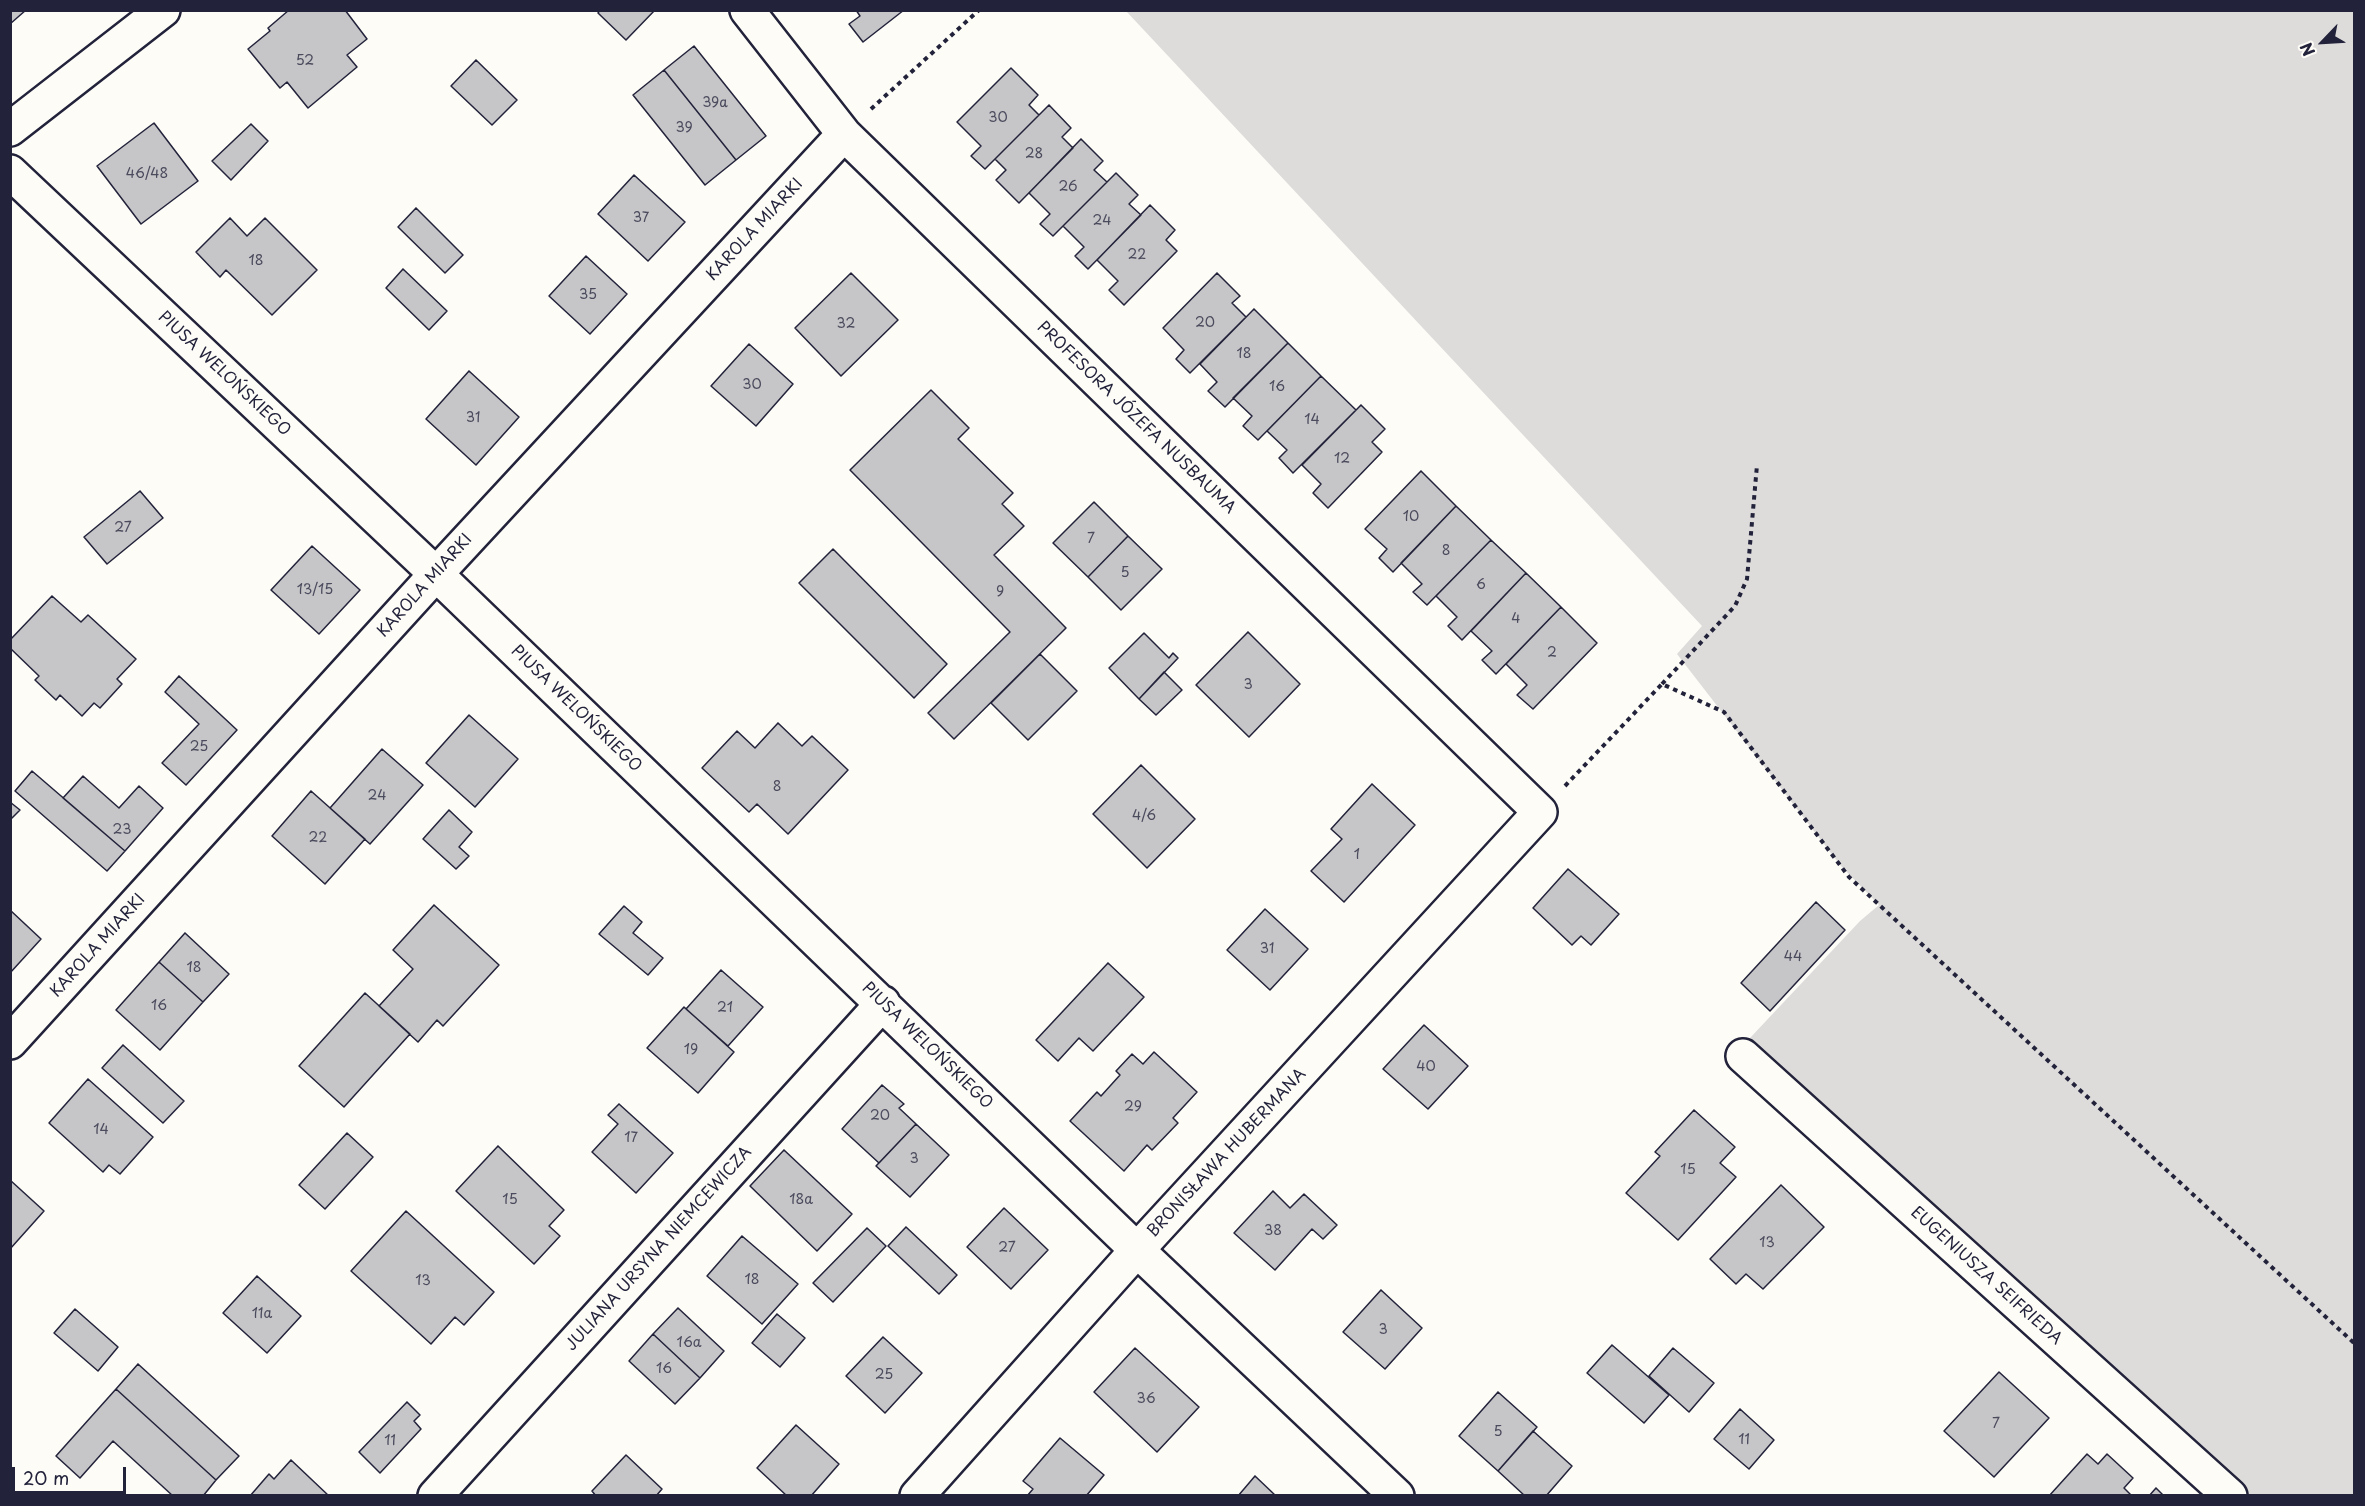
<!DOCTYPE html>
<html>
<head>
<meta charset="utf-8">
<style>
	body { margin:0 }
	#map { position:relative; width:2365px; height:1506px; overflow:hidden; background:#fdfcf7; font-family:"Playpen Sans",sans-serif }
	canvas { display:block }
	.frame { position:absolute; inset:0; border:12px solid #22223b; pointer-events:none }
	.north { position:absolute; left:2293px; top:12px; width:60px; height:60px; -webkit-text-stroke:4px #fdfcf7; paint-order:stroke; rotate:245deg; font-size:16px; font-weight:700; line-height:24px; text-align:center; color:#22223b }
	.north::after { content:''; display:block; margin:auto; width:21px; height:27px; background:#22223b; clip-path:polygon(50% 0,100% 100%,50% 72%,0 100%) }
	.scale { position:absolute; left:12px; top:1467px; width:114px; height:27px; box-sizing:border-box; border:3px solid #22223b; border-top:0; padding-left:8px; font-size:18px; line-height:21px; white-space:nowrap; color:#22223b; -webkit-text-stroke:4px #fdfcf7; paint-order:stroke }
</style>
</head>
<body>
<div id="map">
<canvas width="2365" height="1506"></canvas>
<div class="frame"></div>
<div class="north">N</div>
<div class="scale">20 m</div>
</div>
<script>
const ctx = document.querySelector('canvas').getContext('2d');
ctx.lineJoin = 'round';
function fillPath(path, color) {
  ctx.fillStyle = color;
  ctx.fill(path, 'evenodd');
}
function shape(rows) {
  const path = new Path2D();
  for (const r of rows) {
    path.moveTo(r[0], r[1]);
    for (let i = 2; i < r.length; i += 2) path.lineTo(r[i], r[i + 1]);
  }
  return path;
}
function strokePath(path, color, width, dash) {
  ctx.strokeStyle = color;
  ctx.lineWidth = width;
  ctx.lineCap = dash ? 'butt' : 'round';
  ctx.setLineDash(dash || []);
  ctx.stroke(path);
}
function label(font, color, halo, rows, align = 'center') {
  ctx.font = font + ' "Playpen Sans",sans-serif';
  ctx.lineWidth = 4.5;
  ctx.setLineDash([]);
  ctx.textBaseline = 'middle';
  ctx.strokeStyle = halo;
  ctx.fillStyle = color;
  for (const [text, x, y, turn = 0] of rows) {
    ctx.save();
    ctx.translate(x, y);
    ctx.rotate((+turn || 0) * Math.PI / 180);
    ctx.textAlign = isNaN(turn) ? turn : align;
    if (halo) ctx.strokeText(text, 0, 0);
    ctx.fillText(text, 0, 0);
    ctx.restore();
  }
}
fillPath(shape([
	[1126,11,2354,11,2354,1495,2248,1495,1750,1038,1860,921,1879,905,1841,866,1677,654,1702,626]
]), '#dddcdb');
const building = shape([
	[10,10,26,10,10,24,10,10],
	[289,10,345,10,367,39,347,55,357,67,308,108,287,82,280,88,248,49,270,31,268,28,289,10],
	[600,10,655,10,626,40,598,13,600,10],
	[856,10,904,10,863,42,849,24,860,16,856,10],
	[694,46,766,136,736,160,664,70,694,46],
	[476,60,517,100,492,125,451,86,476,60],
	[1011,68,1038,95,1029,105,1039,115,985,169,971,156,981,146,957,122,1011,68],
	[664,70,736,160,705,185,633,95,664,70],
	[1049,105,1071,128,1062,137,1073,148,1019,203,996,180,1006,170,995,159,1049,105],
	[154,123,198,181,141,224,97,166,154,123],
	[251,124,268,141,231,180,212,161,251,124],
	[1081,139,1103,161,1094,170,1107,182,1053,236,1040,224,1050,214,1029,193,1081,139],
	[1116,173,1138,195,1129,204,1141,215,1088,269,1075,256,1084,247,1063,226,1116,173],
	[634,175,685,222,648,261,598,214,634,175],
	[1150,205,1175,230,1166,240,1177,251,1124,305,1109,290,1118,281,1097,260,1150,205],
	[416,208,463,255,445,273,398,227,416,208],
	[230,218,247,236,265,218,317,270,272,315,226,270,220,277,196,252,230,218],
	[586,256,627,294,590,334,549,296,586,256],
	[403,269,447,311,429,330,386,288,403,269],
	[851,273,898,320,841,376,795,328,851,273],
	[1217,273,1240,296,1232,303,1246,317,1190,373,1176,359,1184,350,1163,328,1217,273],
	[1254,309,1288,343,1225,407,1208,391,1217,382,1200,364,1254,309],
	[1288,343,1321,376,1258,440,1243,426,1252,416,1233,398,1288,343],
	[749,344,793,384,756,426,711,386,749,344],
	[469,371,519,417,476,465,426,419,469,371],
	[1321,376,1356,410,1293,473,1279,458,1287,450,1267,431,1321,376],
	[931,390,969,428,958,439,1013,493,1002,504,1024,526,994,555,1066,628,954,739,928,713,1010,632,850,470,931,390],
	[1361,405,1385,429,1372,442,1382,452,1328,508,1313,493,1321,484,1302,465,1361,405],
	[1421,471,1456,506,1393,572,1379,558,1387,549,1365,529,1421,471],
	[140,491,163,518,107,564,84,537,140,491],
	[1094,502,1128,536,1088,577,1053,543,1094,502],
	[1456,506,1491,540,1427,605,1413,592,1422,584,1401,563,1456,506],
	[1128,536,1162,569,1121,610,1088,577,1128,536],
	[1491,540,1526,573,1462,640,1448,626,1457,617,1436,596,1491,540],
	[312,546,360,590,319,634,271,590,312,546],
	[833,549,947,664,914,698,799,583,833,549],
	[1526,573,1561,607,1496,674,1482,660,1492,651,1471,631,1526,573],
	[52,596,81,622,88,615,136,659,117,679,122,684,100,708,94,703,82,716,60,695,56,700,35,680,39,676,10,648,10,640,52,596],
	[1561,607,1597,643,1533,709,1517,695,1527,685,1506,664,1561,607],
	[1248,632,1300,684,1249,737,1196,685,1248,632],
	[1144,633,1169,658,1173,653,1178,658,1139,699,1109,668,1144,633],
	[1040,654,1077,691,1028,740,991,703,1040,654],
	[1164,672,1182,690,1156,715,1139,699,1164,672],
	[179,676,237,730,186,785,162,763,199,724,165,692,179,676],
	[469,715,518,759,475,807,426,763,469,715],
	[778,723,802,746,812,736,848,770,788,834,757,804,749,812,702,768,737,731,755,748,778,723],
	[382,749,423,785,370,844,330,808,382,749],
	[1141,765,1195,819,1147,868,1093,814,1141,765],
	[32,771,125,851,107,871,15,791,32,771],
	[83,776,119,808,139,786,163,808,125,851,63,798,83,776],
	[1372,784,1415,825,1344,902,1311,871,1342,839,1331,829,1372,784],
	[311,791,365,839,325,884,272,836,311,791],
	[10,802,20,810,10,820,10,802],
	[449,810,472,832,459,847,469,856,456,869,423,839,449,810],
	[1568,869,1619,914,1591,945,1581,936,1572,945,1533,908,1568,869],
	[1816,902,1845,930,1770,1011,1741,983,1816,902],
	[434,905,499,965,443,1026,437,1020,418,1042,379,1006,413,969,393,950,434,905],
	[624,906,642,922,633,933,663,958,648,975,599,934,624,906],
	[1265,909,1308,949,1270,990,1227,950,1265,909],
	[10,910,41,939,10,973,10,910],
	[185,933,229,974,203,1002,159,962,185,933],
	[159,962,203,1002,160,1050,116,1010,159,962],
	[1108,963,1144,997,1093,1051,1079,1038,1058,1061,1036,1040,1108,963],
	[721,970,763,1007,728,1046,686,1009,721,970],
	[365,993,410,1034,344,1107,299,1066,365,993],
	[684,1007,734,1052,698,1093,647,1048,684,1007],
	[1424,1025,1468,1066,1428,1109,1383,1069,1424,1025],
	[123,1045,184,1101,163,1123,102,1068,123,1045],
	[1154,1052,1197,1092,1173,1118,1178,1123,1152,1150,1147,1145,1124,1171,1070,1121,1097,1092,1101,1096,1120,1075,1116,1071,1132,1054,1143,1064,1154,1052],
	[88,1079,153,1137,120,1174,109,1165,103,1172,49,1123,88,1079],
	[882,1085,904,1104,899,1108,916,1124,879,1163,842,1129,882,1085],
	[619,1104,673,1153,636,1193,592,1152,618,1124,608,1115,619,1104],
	[1694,1110,1735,1147,1720,1163,1736,1177,1678,1240,1626,1193,1660,1156,1655,1152,1694,1110],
	[916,1124,949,1155,910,1197,876,1166,916,1124],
	[347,1133,373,1157,325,1209,299,1185,347,1133],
	[498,1146,564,1210,549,1226,560,1236,534,1264,456,1191,498,1146],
	[784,1150,852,1214,817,1251,750,1186,784,1150],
	[10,1180,44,1211,10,1249,10,1180],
	[1781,1185,1824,1227,1763,1289,1746,1274,1736,1284,1710,1259,1781,1185],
	[1273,1191,1290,1208,1304,1194,1337,1225,1323,1239,1312,1229,1275,1270,1234,1233,1273,1191],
	[1004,1208,1048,1250,1011,1289,967,1247,1004,1208],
	[406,1211,494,1292,464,1325,455,1317,431,1344,351,1271,406,1211],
	[906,1227,957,1275,939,1294,888,1246,906,1227],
	[867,1228,886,1246,833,1302,813,1283,867,1228],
	[742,1236,798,1284,762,1324,707,1276,742,1236],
	[257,1276,301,1316,267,1353,223,1313,257,1276],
	[1381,1290,1422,1328,1385,1369,1343,1332,1381,1290],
	[678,1308,724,1351,700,1378,653,1334,678,1308],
	[75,1309,118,1347,98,1371,54,1333,75,1309],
	[777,1314,805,1338,780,1367,752,1343,777,1314],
	[653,1334,700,1378,675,1404,629,1361,653,1334],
	[883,1337,922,1373,885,1413,846,1376,883,1337],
	[1612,1345,1669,1395,1644,1423,1587,1373,1612,1345],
	[1135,1348,1199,1407,1157,1452,1094,1392,1135,1348],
	[1673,1348,1714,1383,1689,1412,1649,1376,1673,1348],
	[138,1364,239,1456,216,1480,116,1389,138,1364],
	[1999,1372,2049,1418,1994,1477,1944,1431,1999,1372],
	[116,1389,216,1480,203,1496,173,1496,113,1441,80,1478,56,1456,116,1389],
	[1498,1392,1537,1427,1498,1471,1459,1436,1498,1392],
	[407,1402,420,1415,414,1421,421,1429,380,1473,359,1452,407,1402],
	[1740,1409,1774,1440,1749,1469,1714,1439,1740,1409],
	[796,1425,839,1464,811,1496,787,1496,757,1468,796,1425],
	[1533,1431,1572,1466,1546,1496,1525,1496,1498,1471,1533,1431],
	[1060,1438,1104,1475,1086,1496,1027,1496,1033,1489,1023,1481,1060,1438],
	[2087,1454,2098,1464,2107,1454,2133,1478,2124,1488,2132,1496,2049,1496,2087,1454],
	[626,1455,662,1489,656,1496,596,1496,592,1491,626,1455],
	[291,1460,329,1496,250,1496,269,1474,274,1479,291,1460],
	[1255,1476,1276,1496,1238,1496,1255,1476],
	[2156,1488,2164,1496,2149,1496,2156,1488]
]);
fillPath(building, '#c6c6c8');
strokePath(building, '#22223b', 1.5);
const street = shape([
	[747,10,844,134,1540,812,1137,1250,917,1496],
	[10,129,163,10],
	[10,172,436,574,1137,1250,1397,1496],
	[10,1042,436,574,844,134],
	[1743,1056,2230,1496],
	[435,1496,883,1003]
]);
strokePath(street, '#22223b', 38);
strokePath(shape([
	[871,109,979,10],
	[1662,684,1735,606,1747,579,1757,465],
	[1565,786,1662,684,1724,712,1849,877,2354,1343]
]), '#22223b', 4, [4.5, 4.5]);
strokePath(street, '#fdfcf7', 33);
label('14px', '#4b4b5e', null, [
	["52",305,61],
	["39a",715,103],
	["30",998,118],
	["39",684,128],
	["28",1034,154],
	["46/48",147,174],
	["26",1068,187],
	["37",641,218],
	["24",1102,221],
	["22",1137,255],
	["18",256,261],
	["35",588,295],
	["20",1205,323],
	["32",846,324],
	["18",1244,354],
	["30",752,385],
	["16",1277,387],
	["31",473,418],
	["14",1312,420],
	["12",1342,459],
	["10",1411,517],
	["27",123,528],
	["7",1091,539],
	["8",1446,551],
	["5",1125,573],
	["6",1481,585],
	["13/15",315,590],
	["9",1000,592],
	["4",1516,619],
	["2",1552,653],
	["3",1248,685],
	["25",199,747],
	["8",777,787],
	["24",377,796],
	["4/6",1144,816],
	["23",122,830],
	["22",318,838],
	["1",1357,855],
	["31",1267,949],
	["44",1793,957],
	["18",194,968],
	["16",159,1006],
	["21",725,1008],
	["19",691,1050],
	["40",1426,1067],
	["29",1133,1107],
	["20",880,1116],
	["14",101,1130],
	["17",631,1138],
	["3",914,1159],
	["15",1688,1170],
	["15",510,1200],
	["18a",801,1200],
	["38",1273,1231],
	["13",1767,1243],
	["27",1007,1248],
	["18",752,1280],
	["13",423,1281],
	["11a",262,1314],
	["3",1383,1330],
	["16a",689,1343],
	["16",664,1369],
	["25",884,1375],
	["36",1146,1399],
	["7",1996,1424],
	["5",1498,1432],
	["11",1744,1440],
	["11",390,1441]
]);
label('16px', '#22223b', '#fdfcf7', [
	["KAROLA MIARKI",755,230,-47],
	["PIUSA WELOŃSKIEGO",224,374,43],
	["PROFESORA JÓZEFA NUSBAUMA",1136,418,44],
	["KAROLA MIARKI",425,586,-48],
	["PIUSA WELOŃSKIEGO",576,709,44],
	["KAROLA MIARKI",98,946,-48],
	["PIUSA WELOŃSKIEGO",927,1046,44],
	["BRONISŁAWA HUBERMANA",1227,1153,-47],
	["JULIANA URSYNA NIEMCEWICZA",659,1249,-48],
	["EUGENIUSZA SEIFRIEDA",1986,1276,42]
]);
</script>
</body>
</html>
